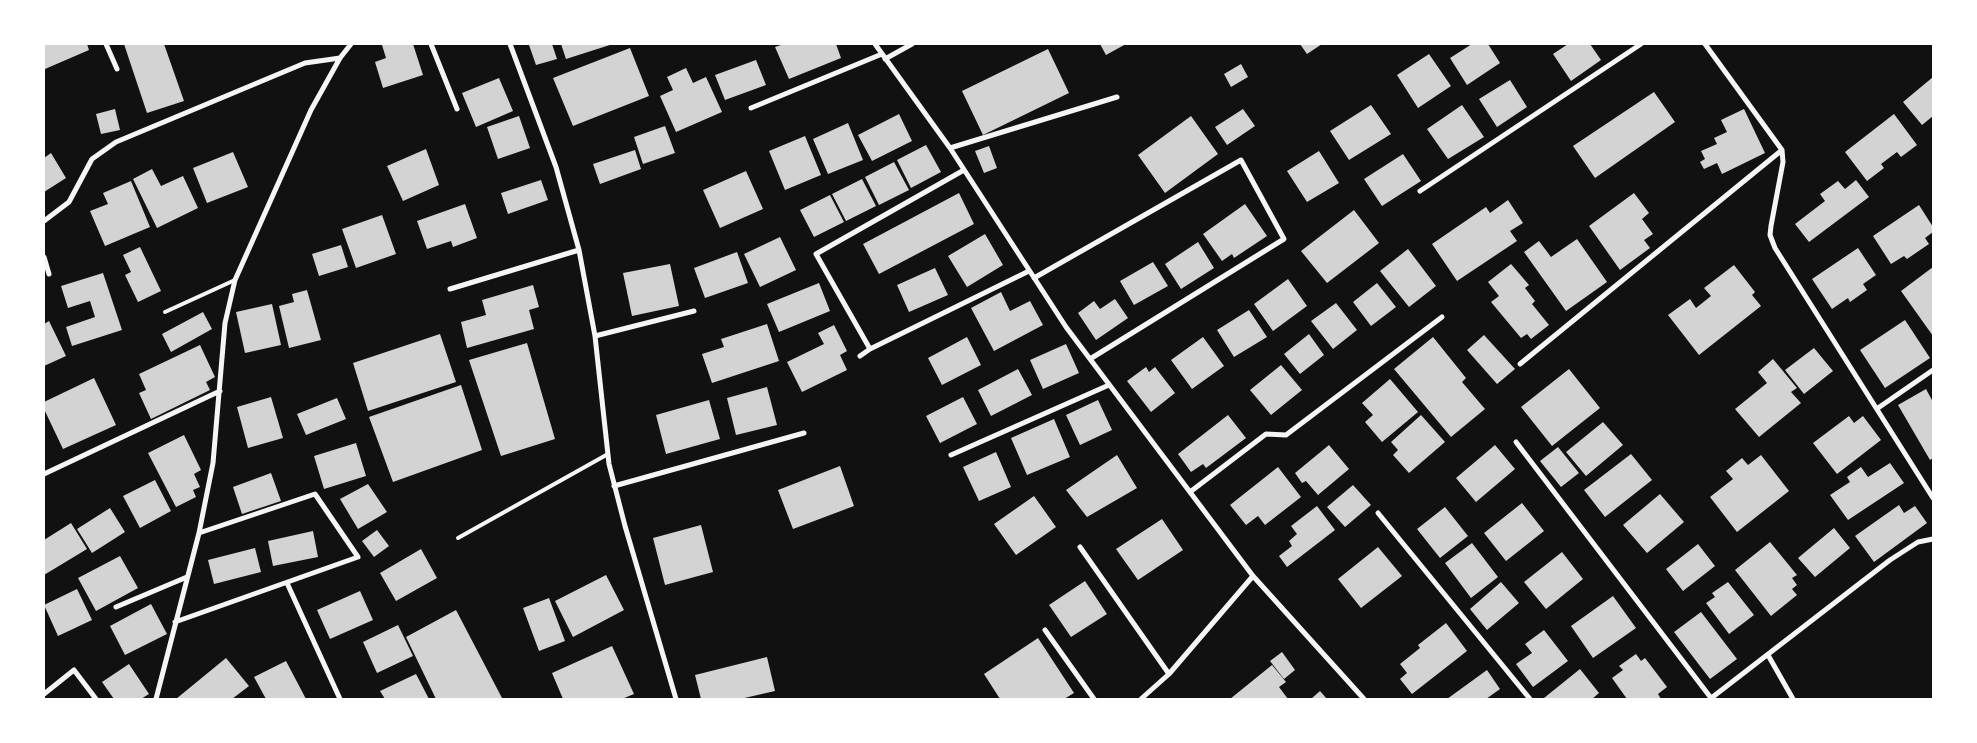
<!DOCTYPE html>
<html>
<head>
<meta charset="utf-8">
<style>
	body { margin:0 }
	#map { position:relative; width:1977px; height:743px; overflow:hidden; background:#111; font-family:Ubuntu,sans-serif }
	canvas { display:block }
	.frame { position:absolute; inset:0; border:45px solid #fff; pointer-events:none }
</style>
</head>
<body>
<div id="map">
<canvas width="1977" height="743"></canvas>
<div class="frame"></div>
</div>
<script>
const ctx = document.querySelector('canvas').getContext('2d');
ctx.lineJoin = 'round';
function fillPath(path, color) {
  ctx.fillStyle = color;
  ctx.fill(path, 'evenodd');
}
function shape(rows) {
  const path = new Path2D();
  for (const r of rows) {
    path.moveTo(r[0], r[1]);
    for (let i = 2; i < r.length; i += 2) path.lineTo(r[i], r[i + 1]);
  }
  return path;
}
function strokePath(path, color, width, dash) {
  ctx.strokeStyle = color;
  ctx.lineWidth = width;
  ctx.lineCap = dash ? 'butt' : 'round';
  ctx.setLineDash(dash || []);
  ctx.stroke(path);
}
fillPath(shape([
	[44,44,87,44,89,50,45,69],
	[124,44,164,44,184,101,147,113],
	[387,44,413,44,423,75,383,88,375,62,386,58,382,45],
	[552,44,557,59,536,65,529,45],
	[561,44,613,44,566,59],
	[784,44,836,44,841,58,789,79,775,47],
	[1100,44,1126,44,1106,55],
	[1300,44,1322,44,1307,54],
	[1472,44,1488,44,1500,63,1467,85,1450,58],
	[1568,44,1590,44,1601,60,1571,81,1553,54],
	[630,48,649,96,573,126,553,78],
	[1048,49,1069,93,983,135,962,91],
	[1429,54,1451,86,1418,108,1397,75],
	[756,60,766,85,725,100,715,75],
	[1241,64,1248,77,1231,87,1224,74],
	[686,68,693,83,706,77,722,112,676,132,660,96,673,90,667,77],
	[1933,77,1933,116,1922,125,1903,102],
	[499,78,513,111,476,127,462,93],
	[1510,80,1527,107,1497,127,1479,99],
	[1654,92,1675,122,1595,178,1573,146],
	[1371,105,1391,134,1349,160,1330,131],
	[1462,105,1484,137,1448,159,1427,129],
	[115,109,120,130,101,134,96,114],
	[1243,109,1255,126,1227,145,1215,127],
	[1744,109,1765,153,1722,174,1717,163,1704,169,1700,162,1705,159,1701,151,1717,144,1714,138,1727,132,1721,120],
	[899,114,912,141,872,161,858,135],
	[1894,114,1917,145,1901,157,1897,152,1881,164,1884,168,1867,181,1845,152],
	[519,116,530,148,498,159,487,127],
	[1191,116,1218,154,1165,193,1138,155],
	[848,123,863,160,828,174,813,139],
	[665,126,675,153,643,164,634,137],
	[805,136,821,175,785,190,769,151],
	[926,145,941,172,911,188,897,160],
	[989,146,997,168,984,173,975,151],
	[426,149,439,185,403,201,387,166],
	[635,150,641,169,600,184,593,164],
	[1319,151,1339,183,1307,202,1287,171],
	[233,152,248,187,207,203,193,168],
	[51,153,66,178,44,192,44,158],
	[1403,154,1421,181,1382,206,1364,179],
	[894,162,909,190,879,205,865,177],
	[152,169,161,186,183,176,198,208,157,228,133,179],
	[746,171,763,209,720,228,703,190],
	[862,179,876,206,846,221,832,194],
	[541,180,548,200,508,214,501,193],
	[1856,180,1869,197,1809,242,1795,224,1825,201,1820,194,1838,181,1845,189],
	[131,181,150,227,105,246,90,211,108,204,103,193],
	[959,193,974,224,879,274,863,244],
	[1634,193,1649,213,1642,219,1653,234,1644,240,1650,248,1620,270,1589,226],
	[830,195,844,222,814,237,800,210],
	[1508,200,1523,223,1510,231,1517,241,1457,281,1432,244,1486,207,1490,213],
	[465,204,477,238,453,247,451,241,427,249,417,221],
	[1245,204,1267,236,1234,258,1232,254,1222,261,1203,234],
	[1919,205,1933,227,1933,232,1925,238,1929,244,1907,259,1904,256,1891,264,1873,236],
	[1354,210,1379,243,1327,283,1301,251],
	[382,215,396,254,356,268,342,229],
	[985,234,1003,265,967,287,948,256],
	[780,237,796,270,760,287,744,254],
	[1577,239,1607,282,1566,311,1524,252,1539,241,1551,257],
	[1198,242,1214,268,1181,289,1165,264],
	[341,245,348,267,319,276,312,254],
	[140,247,161,291,138,302,125,275,131,272,123,255],
	[1858,248,1876,275,1863,284,1867,290,1850,302,1848,298,1832,309,1812,279],
	[1408,249,1436,286,1409,307,1380,271],
	[737,252,748,283,705,298,694,268],
	[1153,262,1168,286,1134,305,1120,281],
	[670,264,679,306,632,316,623,273],
	[1511,264,1529,285,1525,288,1535,301,1532,304,1549,325,1531,339,1527,334,1521,338,1491,302,1499,296,1488,282],
	[1734,265,1755,292,1752,295,1761,306,1699,355,1668,315,1690,299,1696,308,1711,296,1704,288],
	[1933,267,1933,336,1901,291],
	[935,268,948,295,909,312,897,285],
	[103,273,122,330,72,346,66,327,95,317,90,301,68,308,61,286],
	[1288,279,1307,306,1273,331,1254,304],
	[819,283,830,311,779,332,767,304],
	[1377,283,1396,307,1371,326,1353,302],
	[533,285,539,307,529,310,534,329,467,348,461,322,486,315,482,300],
	[307,290,321,340,289,348,279,306,294,302,292,294],
	[1001,292,1010,311,1030,301,1043,325,994,351,971,308],
	[1115,299,1128,318,1096,340,1078,313,1094,301,1100,309],
	[1336,303,1357,330,1333,349,1311,321],
	[272,304,281,345,245,353,236,312],
	[1249,310,1267,337,1234,357,1217,330],
	[203,312,212,329,171,352,162,334],
	[1905,320,1930,358,1885,388,1860,350],
	[49,321,66,356,44,366,44,324],
	[767,324,779,361,712,383,702,354,724,347,721,339],
	[834,325,847,351,840,355,847,370,802,392,787,362,824,344,818,333],
	[440,334,456,382,368,411,353,363],
	[1309,334,1324,355,1300,374,1284,354],
	[1484,335,1515,369,1497,384,1467,350],
	[967,337,981,365,942,385,928,358],
	[1203,337,1224,366,1192,389,1171,360],
	[1433,337,1466,378,1462,382,1485,409,1451,437,1394,369],
	[527,343,555,439,501,456,469,360],
	[1066,344,1079,373,1043,389,1030,360],
	[200,345,215,377,206,382,210,390,151,419,139,393,146,390,139,374],
	[1814,348,1833,371,1804,394,1785,370],
	[1773,359,1797,388,1791,392,1801,403,1759,437,1735,409,1767,383,1758,372],
	[1281,365,1302,390,1271,415,1250,390],
	[1146,367,1149,372,1155,367,1175,393,1151,412,1127,381],
	[1018,369,1032,395,991,416,978,390],
	[1569,369,1600,408,1552,446,1521,407],
	[94,378,116,425,63,449,44,409,44,402],
	[1390,379,1418,412,1382,442,1365,422,1373,415,1362,403],
	[461,385,482,450,393,482,369,417],
	[767,387,777,425,736,435,727,398],
	[1926,389,1933,402,1933,458,1930,460,1898,405],
	[271,397,283,438,248,448,237,407],
	[963,397,977,424,940,443,926,416],
	[337,398,346,419,306,435,297,414],
	[709,400,720,439,666,454,656,415],
	[1098,400,1112,430,1080,445,1066,415],
	[1228,415,1246,438,1206,468,1203,464,1191,472,1178,454],
	[1421,415,1445,442,1409,473,1393,455,1398,450,1391,442],
	[1849,416,1854,423,1863,416,1881,440,1837,474,1813,443],
	[1054,419,1070,457,1027,475,1011,438],
	[1603,422,1623,445,1586,476,1566,452],
	[184,435,201,470,194,474,200,487,193,490,196,497,176,507,148,453],
	[356,443,366,476,324,489,314,456],
	[1329,445,1349,469,1318,495,1306,481,1302,483,1295,473],
	[1495,445,1515,469,1476,502,1456,478],
	[1558,447,1579,473,1561,487,1540,461],
	[996,452,1011,487,979,501,963,467],
	[1631,454,1652,480,1605,517,1584,490],
	[1117,455,1137,488,1087,517,1066,490],
	[1761,455,1789,491,1737,532,1710,497,1733,479,1726,471,1742,458,1748,465],
	[1890,463,1904,483,1848,520,1830,495,1850,482,1847,477,1861,467,1868,477],
	[840,466,854,506,793,529,778,490],
	[1278,467,1301,497,1265,525,1258,516,1246,525,1230,505],
	[271,473,281,501,242,514,233,487],
	[155,480,171,511,140,528,123,496],
	[368,484,387,512,358,529,340,499],
	[1353,485,1371,505,1345,527,1327,507],
	[1660,494,1684,522,1647,553,1623,525],
	[1034,496,1056,527,1016,555,994,524],
	[1522,503,1544,531,1506,561,1484,533],
	[1899,505,1904,513,1915,506,1927,523,1874,562,1855,536],
	[1317,506,1335,530,1287,567,1279,556,1292,546,1289,541,1297,534,1291,526],
	[1445,507,1468,536,1440,558,1417,529],
	[110,508,125,532,92,553,77,529],
	[1162,519,1183,550,1138,580,1116,549],
	[71,523,87,549,44,575,44,540],
	[701,525,713,572,665,585,653,538],
	[1834,528,1850,548,1815,577,1798,558],
	[377,530,389,546,374,557,362,541],
	[313,531,318,557,273,566,268,541],
	[1770,542,1797,575,1792,578,1797,585,1792,589,1797,595,1771,616,1735,570],
	[1472,543,1498,577,1471,598,1445,563],
	[1698,544,1715,566,1683,591,1666,569],
	[1378,547,1402,576,1361,608,1338,579],
	[255,548,261,572,214,584,208,560],
	[421,549,437,578,396,601,380,573],
	[1562,552,1583,579,1546,609,1524,582],
	[120,556,138,588,96,611,78,578],
	[606,575,624,610,573,637,555,601],
	[1085,581,1107,614,1071,637,1049,605],
	[1501,582,1519,603,1487,630,1470,609],
	[1728,582,1754,615,1729,634,1706,603,1715,597,1712,593],
	[77,589,92,620,58,636,44,605],
	[360,591,373,620,330,639,317,610],
	[1613,596,1636,628,1593,658,1571,626],
	[549,598,565,641,539,651,523,608],
	[151,604,167,634,125,655,110,626],
	[456,610,502,698,436,699,406,637],
	[1701,612,1737,659,1710,679,1674,632],
	[1446,623,1467,651,1412,694,1400,679,1407,673,1400,664,1420,648,1418,645],
	[398,625,413,656,377,673,363,642],
	[1544,630,1568,661,1533,687,1516,664,1532,653,1525,644],
	[1038,638,1074,693,1064,699,1000,699,984,674],
	[612,646,634,694,622,699,563,699,552,673],
	[1282,652,1295,670,1284,679,1270,661],
	[1636,654,1641,661,1645,658,1667,687,1658,694,1661,699,1627,699,1612,678,1623,670,1619,666],
	[767,657,775,691,740,699,701,699,695,675],
	[226,658,249,686,232,699,176,699],
	[286,661,306,699,266,699,254,677],
	[129,664,149,694,141,699,114,699,102,682],
	[1272,665,1286,682,1279,687,1288,699,1230,699],
	[1580,669,1599,693,1592,699,1545,699,1544,698],
	[1487,670,1500,689,1486,699,1447,699],
	[416,674,429,699,385,699,380,691],
	[1320,691,1327,699,1311,699]
]), '#d3d3d3');
strokePath(shape([
	[165,312,235,280],
	[458,538,608,454]
]), '#f5f5f5', 4);
strokePath(shape([
	[106,44,117,69],
	[431,44,457,109],
	[510,44,556,167,579,250,595,336,609,464,625,526,676,699],
	[875,44,950,148,1066,327,1253,576,1364,699],
	[1705,44,1782,150,1783,162,1771,226,1770,235,1775,248,1933,498],
	[885,59,912,44],
	[751,108,882,54],
	[950,148,1117,97],
	[1420,191,1641,44],
	[44,221,69,202,92,159,116,142,305,63,340,58],
	[44,257,49,274],
	[1034,278,1241,160,1284,239,1090,359],
	[450,289,579,250],
	[595,336,694,311],
	[870,349,1029,271],
	[860,356,870,349,816,254,964,170],
	[1520,364,1782,150],
	[1878,408,1933,370],
	[1516,442,1711,698],
	[951,455,1109,385],
	[44,474,220,391],
	[614,486,804,433],
	[1190,492,1266,434,1286,435,1442,317],
	[1378,513,1530,699],
	[1080,547,1169,674],
	[287,583,340,699],
	[116,607,187,577],
	[175,622,358,557,315,494,199,533],
	[1045,630,1094,699],
	[1768,655,1793,699],
	[44,694,74,670,96,699],
	[156,699,199,533,213,463,225,323,235,280,311,110,340,58,351,44],
	[1141,699,1169,674,1253,576],
	[1710,699,1890,560,1918,542,1933,539]
]), '#f5f5f5', 5);
</script>
</body>
</html>
